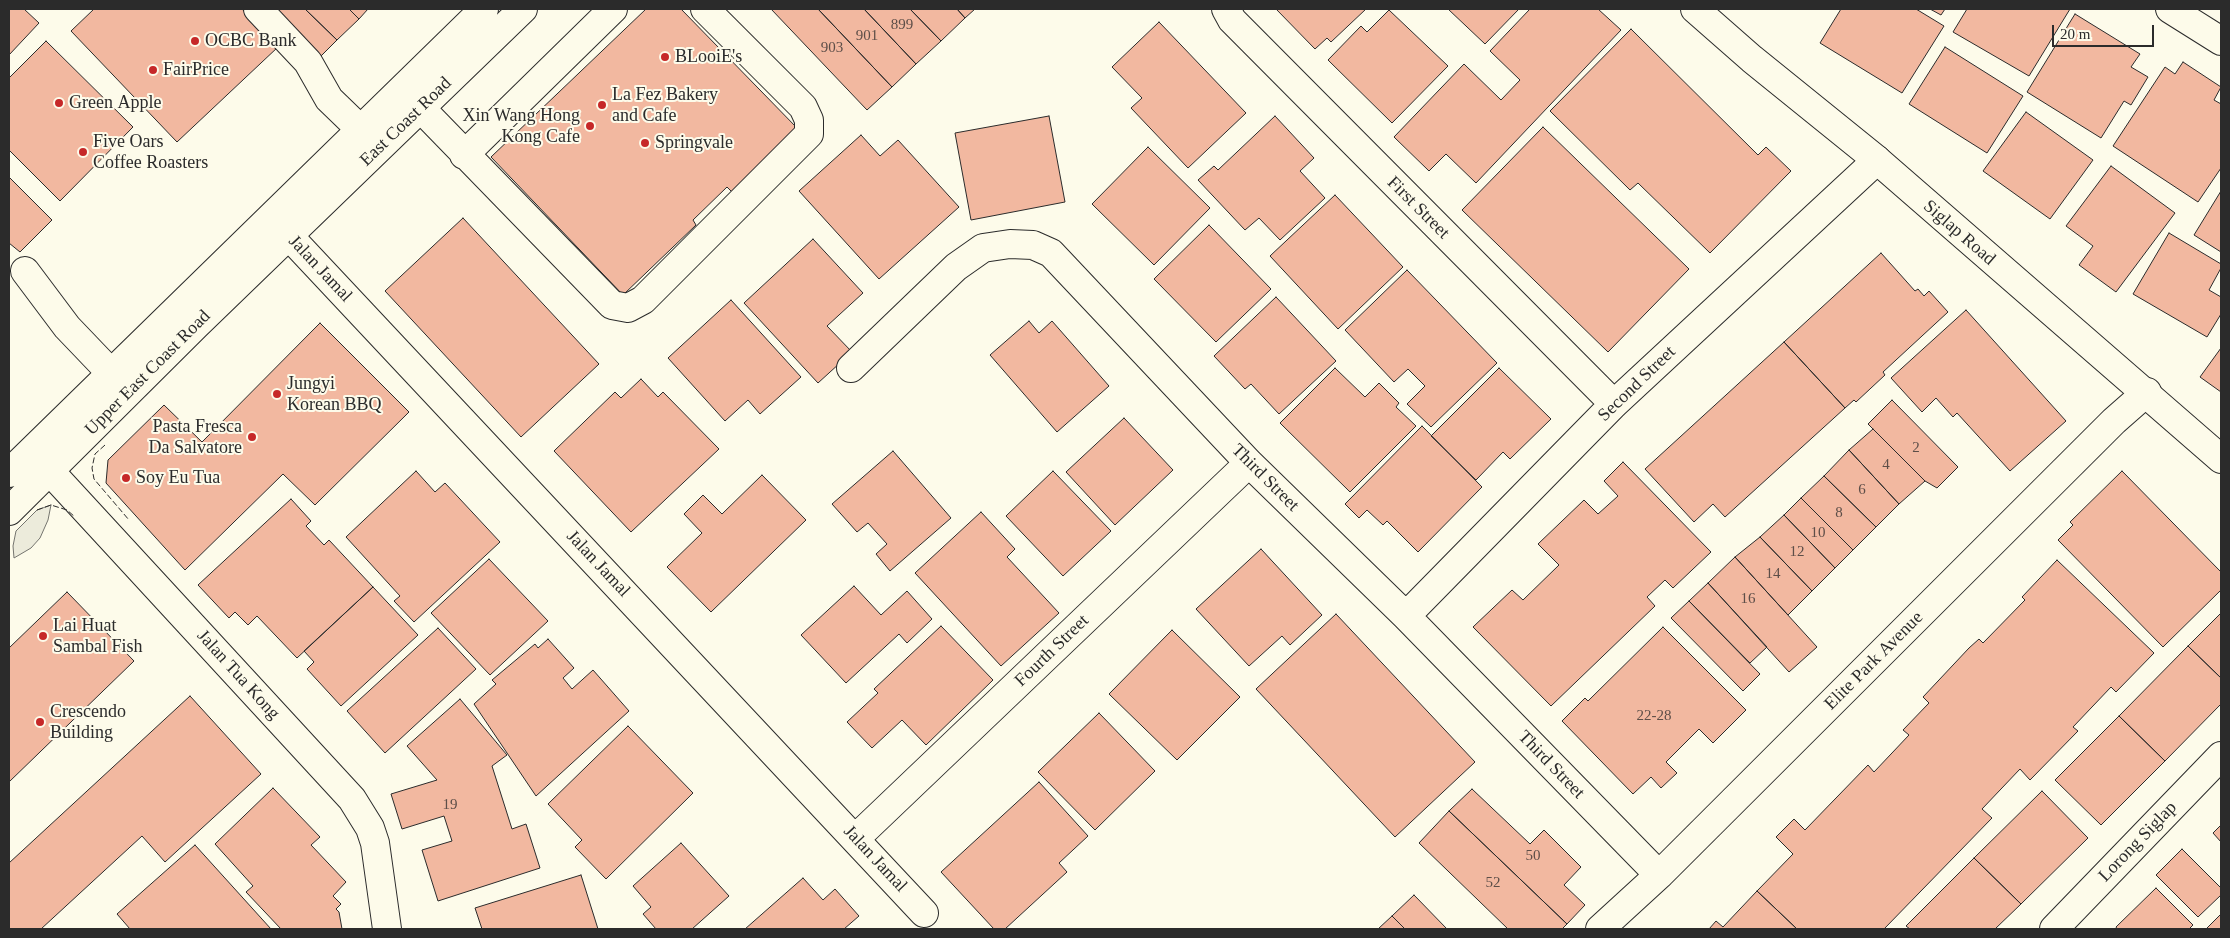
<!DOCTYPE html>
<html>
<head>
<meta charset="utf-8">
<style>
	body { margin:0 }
	#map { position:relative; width:2230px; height:938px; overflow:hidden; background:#fdfbea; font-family:"Times New Roman",serif }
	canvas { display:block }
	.frame { position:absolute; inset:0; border:10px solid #2b2b2b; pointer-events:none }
	.scale { position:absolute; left:2052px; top:25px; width:102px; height:22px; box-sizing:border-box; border:2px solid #2b2b2b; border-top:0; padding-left:6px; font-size:15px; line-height:18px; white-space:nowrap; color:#2b2b2b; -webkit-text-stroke:4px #fdfbea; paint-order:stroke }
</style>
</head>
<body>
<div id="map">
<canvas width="2230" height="938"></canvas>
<div class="frame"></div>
<div class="scale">20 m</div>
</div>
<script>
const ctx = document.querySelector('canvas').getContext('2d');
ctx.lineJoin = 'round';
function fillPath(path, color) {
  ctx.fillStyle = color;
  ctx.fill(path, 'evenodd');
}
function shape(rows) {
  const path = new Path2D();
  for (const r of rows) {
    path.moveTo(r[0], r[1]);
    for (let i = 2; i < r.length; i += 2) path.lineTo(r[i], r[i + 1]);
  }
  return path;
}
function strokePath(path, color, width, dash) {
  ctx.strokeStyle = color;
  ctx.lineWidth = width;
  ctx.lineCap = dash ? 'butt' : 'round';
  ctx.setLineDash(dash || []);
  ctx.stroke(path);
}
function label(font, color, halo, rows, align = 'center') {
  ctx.font = font + ' "Times New Roman",serif';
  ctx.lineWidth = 4;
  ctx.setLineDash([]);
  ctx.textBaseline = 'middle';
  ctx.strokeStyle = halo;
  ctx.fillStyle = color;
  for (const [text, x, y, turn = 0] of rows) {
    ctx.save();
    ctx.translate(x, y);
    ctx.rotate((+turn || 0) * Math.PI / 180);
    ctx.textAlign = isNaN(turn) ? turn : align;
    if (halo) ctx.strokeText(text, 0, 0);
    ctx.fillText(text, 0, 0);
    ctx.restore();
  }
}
const green = shape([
	[51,505,48,520,40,538,31,548,14,558,13,546,16,531,37,510,51,505]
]);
fillPath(green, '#ecebdb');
strokePath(green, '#74746e', 1);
const building = shape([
	[9,9,24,9,39,23,9,55,9,9],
	[94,9,242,9,278,47,177,142,71,31,94,9],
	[262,9,305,9,337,40,315,62,262,9],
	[305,9,349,9,359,19,337,40,305,9],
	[349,9,368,9,359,19,349,9],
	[646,9,681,9,798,129,732,192,727,187,693,220,696,225,623,295,491,157,646,9],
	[771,9,818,9,892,87,867,110,771,9],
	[818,9,864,9,916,64,892,87,818,9],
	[864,9,910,9,941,41,916,64,864,9],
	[910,9,957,9,965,18,941,41,910,9],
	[957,9,975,9,965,18,957,9],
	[1276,9,1366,9,1331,42,1327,38,1315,49,1276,9],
	[1448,9,1519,9,1485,44,1448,9],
	[1530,9,1598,9,1621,30,1476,183,1446,154,1429,171,1394,137,1464,64,1501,100,1520,80,1490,51,1530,9],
	[1841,9,1916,9,1944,26,1902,93,1820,43,1841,9],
	[1930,9,1945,9,1941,15,1930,9],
	[1967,9,2070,9,2029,76,1953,32,1967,9],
	[1389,10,1448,66,1392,123,1328,60,1361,26,1367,32,1389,10],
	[2075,14,2140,54,2131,67,2148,77,2131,105,2124,101,2101,138,2027,92,2075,14],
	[1159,22,1246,113,1188,168,1131,108,1142,98,1112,67,1159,22],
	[1631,29,1758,155,1766,147,1791,171,1710,253,1638,183,1630,190,1550,111,1631,29],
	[46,41,133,127,60,201,9,150,9,78,46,41],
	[1945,47,2023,96,1987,153,1909,104,1945,47],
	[2183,62,2221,87,2214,100,2221,104,2221,168,2198,202,2113,146,2165,67,2175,74,2183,62],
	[2026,112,2093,160,2050,219,1983,171,2026,112],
	[1049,116,1065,202,971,220,955,133,1049,116],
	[1275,116,1314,158,1300,171,1325,198,1280,240,1259,218,1245,230,1198,180,1214,166,1218,170,1275,116],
	[1543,127,1689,269,1608,352,1462,210,1543,127],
	[861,135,880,156,898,140,959,207,879,279,799,191,861,135],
	[1148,147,1210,208,1154,265,1092,204,1148,147],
	[2111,166,2175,213,2116,292,2079,265,2093,246,2066,226,2111,166],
	[9,177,52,220,20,252,9,243,9,177],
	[2221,191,2221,252,2194,235,2221,191],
	[1335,195,1403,267,1338,329,1270,256,1335,195],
	[463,218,599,364,521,437,385,291,463,218],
	[1209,225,1271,289,1216,342,1154,279,1209,225],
	[2169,233,2221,264,2221,268,2209,290,2221,297,2221,314,2207,337,2133,294,2169,233],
	[813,239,863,293,827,326,852,352,818,383,744,303,813,239],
	[1881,253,1915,291,1918,289,1924,296,1929,291,1948,312,1883,372,1885,375,1856,402,1854,400,1845,408,1784,342,1881,253],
	[1407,270,1497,363,1431,427,1407,404,1425,386,1408,369,1394,382,1345,330,1407,270],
	[1276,297,1336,361,1279,414,1251,384,1245,389,1214,356,1276,297],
	[731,300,801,377,760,414,748,400,725,421,668,358,731,300],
	[1966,310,2066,421,2010,471,1957,413,1953,417,1936,398,1922,412,1891,378,1966,310],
	[1029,321,1039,333,1052,321,1109,386,1057,432,990,355,1029,321],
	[320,323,409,412,315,505,283,474,185,570,106,483,108,460,164,405,202,442,320,323],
	[1784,342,1845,408,1725,517,1713,504,1694,522,1645,469,1784,342],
	[2221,348,2221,392,2200,377,2221,348],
	[1335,368,1365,397,1379,383,1399,403,1396,407,1416,426,1350,492,1280,423,1335,368],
	[1499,368,1551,419,1510,459,1503,452,1476,480,1431,436,1499,368],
	[641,379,658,397,663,392,719,449,631,532,554,451,615,392,621,398,641,379],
	[1892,400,1958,467,1937,488,1925,481,1868,424,1892,400],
	[1124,418,1173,470,1115,525,1066,472,1124,418],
	[1422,426,1482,487,1418,552,1387,521,1383,525,1367,510,1359,518,1345,504,1422,426],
	[1873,429,1925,481,1899,504,1849,450,1873,429],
	[1849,450,1899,504,1876,527,1824,476,1849,450],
	[893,451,951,518,890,571,876,554,887,544,868,523,857,532,832,504,893,451],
	[1623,462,1711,552,1673,588,1665,580,1647,597,1655,606,1551,706,1473,627,1512,590,1523,600,1559,565,1538,544,1584,500,1598,514,1618,496,1604,481,1623,462],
	[416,471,435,492,445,483,500,542,414,622,394,601,400,596,346,537,416,471],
	[1053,471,1111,531,1063,576,1006,516,1053,471],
	[2122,471,2221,572,2221,590,2163,647,2058,540,2073,525,2070,522,2122,471],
	[762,475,806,520,711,612,667,567,702,533,684,514,703,495,722,514,762,475],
	[1824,476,1876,527,1853,550,1801,498,1824,476],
	[1801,498,1853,550,1835,568,1784,515,1801,498],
	[291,499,311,521,306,526,324,545,329,540,373,587,297,658,257,616,248,625,235,612,229,618,198,585,291,499],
	[981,512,1015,549,1007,557,1059,613,1001,666,915,573,981,512],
	[1784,515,1835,568,1812,591,1760,537,1784,515],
	[1760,537,1812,591,1788,615,1735,557,1760,537],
	[1261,549,1322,615,1290,645,1282,636,1249,666,1196,609,1261,549],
	[1735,557,1817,647,1789,672,1708,583,1735,557],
	[489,559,548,621,490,675,431,613,489,559],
	[2057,560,2154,653,2116,692,2111,687,2073,727,2078,731,2030,780,2020,769,1982,809,1992,818,1884,929,1797,929,1757,891,1793,854,1776,837,1794,819,1805,830,1868,765,1874,772,1909,735,1903,730,1929,703,1923,697,1969,648,1979,639,1983,643,2025,600,2022,597,2057,560],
	[1708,583,1767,647,1750,663,1689,601,1708,583],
	[854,586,881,615,907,591,932,619,907,643,899,634,846,683,801,635,854,586],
	[373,587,418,635,341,706,307,669,314,662,304,651,373,587],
	[67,592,134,661,9,782,9,648,67,592],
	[1689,601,1760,674,1743,691,1671,618,1689,601],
	[2221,613,2221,678,2188,646,2221,613],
	[1336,614,1475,762,1395,837,1256,689,1336,614],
	[941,626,993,680,926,745,902,720,872,748,847,722,878,693,874,689,941,626],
	[1663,627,1746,710,1713,743,1699,729,1666,762,1677,773,1661,788,1651,777,1633,794,1562,721,1585,698,1588,701,1663,627],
	[438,628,476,669,385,753,347,711,438,628],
	[1172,630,1240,697,1177,760,1109,694,1172,630],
	[548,639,574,668,563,678,572,689,593,670,629,711,536,796,474,704,496,684,492,680,535,644,538,648,548,639],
	[2188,646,2221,678,2221,704,2165,761,2119,716,2188,646],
	[190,696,261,774,165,862,142,836,41,929,9,929,9,863,190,696],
	[460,699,507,755,492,766,512,829,526,824,540,868,438,901,422,850,452,841,444,816,402,829,391,794,437,780,407,746,460,699],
	[1099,713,1155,771,1095,830,1038,772,1099,713],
	[2119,716,2165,761,2101,825,2055,780,2119,716],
	[628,726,693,793,606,879,575,847,582,840,548,804,628,726],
	[1039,782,1088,836,1059,863,1067,872,1005,929,994,929,941,872,1039,782],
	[273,788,320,837,311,845,346,882,333,896,341,904,336,909,339,912,342,929,281,929,246,892,253,886,215,844,273,788],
	[1472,789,1530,844,1544,830,1581,867,1564,885,1585,905,1567,924,1449,811,1472,789],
	[2042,791,2088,838,2021,904,1974,858,2042,791],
	[1449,811,1567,924,1562,929,1508,929,1419,843,1449,811],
	[2221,825,2221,842,2213,833,2221,825],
	[681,843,729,896,692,929,656,929,643,914,651,907,633,886,681,843],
	[195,845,271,929,130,929,117,914,195,845],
	[2182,849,2221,888,2221,895,2198,917,2156,875,2182,849],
	[1974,858,2021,904,1995,929,1910,929,1906,926,1974,858],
	[581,875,598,929,482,929,475,908,581,875],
	[803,878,823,900,835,889,859,916,844,929,745,929,803,878],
	[2156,888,2193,925,2189,929,2117,929,2116,927,2156,888],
	[1757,891,1797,929,1709,929,1716,921,1723,927,1757,891],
	[1414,895,1447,929,1405,929,1392,916,1414,895],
	[2221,914,2221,929,2206,929,2221,914],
	[1392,916,1405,929,1378,929,1392,916]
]);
fillPath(building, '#f2b8a0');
strokePath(building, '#2b2b2b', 1);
const minor = shape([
	[258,9,308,62,329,99,360,129],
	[1226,9,1232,20,1614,404],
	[2170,9,2221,41],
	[404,91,612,305,628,308,643,300,809,134,809,120,803,107,705,9],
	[464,155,613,9],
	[273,219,924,913],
	[25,271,67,327,111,373],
	[851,368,956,267,983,248,1010,244,1033,245,1051,253,1249,463,1406,616,1659,875],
	[34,454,352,799,370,828,375,843,387,929],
	[1406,616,1614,404,1877,160],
	[856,838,1249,463],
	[1600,929,1659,875,2114,421,2147,392],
	[2054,929,2221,756]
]);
const major = shape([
	[1695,9,1752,59,1877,160,2221,459],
	[9,473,484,9],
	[9,511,196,325,523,9]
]);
strokePath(minor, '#2b2b2b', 30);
strokePath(major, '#2b2b2b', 30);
strokePath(minor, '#fdfbea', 28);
strokePath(major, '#fdfbea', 28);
strokePath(shape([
	[105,445,95,454,92,468,94,479,129,520],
	[37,510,51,505,67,510,75,517]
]), '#2b2b2b', 1, [6, 2.5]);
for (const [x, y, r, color] of [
	[195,41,5,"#c62828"],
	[665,57,5,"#c62828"],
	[153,70,5,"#c62828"],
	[59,103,5,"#c62828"],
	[602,105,5,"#c62828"],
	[590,126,5,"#c62828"],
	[645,143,5,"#c62828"],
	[83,152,5,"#c62828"],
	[277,394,5,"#c62828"],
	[252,437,5,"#c62828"],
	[126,478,5,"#c62828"],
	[43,636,5,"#c62828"],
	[40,722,5,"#c62828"]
]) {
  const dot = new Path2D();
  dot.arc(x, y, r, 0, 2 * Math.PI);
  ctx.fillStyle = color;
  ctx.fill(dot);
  strokePath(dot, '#fdfbea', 2);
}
label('15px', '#5d4e48', null, [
	["899",902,25],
	["901",867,36],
	["903",832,48],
	["2",1916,448],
	["4",1886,465],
	["6",1862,490],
	["8",1839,513],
	["10",1818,533],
	["12",1797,552],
	["14",1773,574],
	["16",1748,599],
	["22-28",1654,716],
	["19",450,805],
	["50",1533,856],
	["52",1493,883]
]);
label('18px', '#2b2b2b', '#fdfbea', [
	["OCBC Bank",205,41],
	["BLooiE's",675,57],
	["FairPrice",163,70],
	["La Fez Bakery",612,95],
	["and Cafe",612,116],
	["Green Apple",69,103],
	["Xin Wang Hong",580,116,"right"],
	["Kong Cafe",580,137,"right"],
	["Five Oars",93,142],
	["Coffee Roasters",93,163],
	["Springvale",655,143],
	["Jungyi",287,384],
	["Korean BBQ",287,405],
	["Pasta Fresca",242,427,"right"],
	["Da Salvatore",242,448,"right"],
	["Soy Eu Tua",136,478],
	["Lai Huat",53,626],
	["Sambal Fish",53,647],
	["Crescendo",50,712],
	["Building",50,733]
], 'left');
label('18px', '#2b2b2b', '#fdfbea', [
	["East Coast Road",406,122,-44],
	["First Street",1418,208,45],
	["Siglap Road",1959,233,41],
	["Jalan Jamal",320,269,47],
	["Upper East Coast Road",148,373,-45],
	["Second Street",1637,384,-44],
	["Third Street",1265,478,45],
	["Jalan Jamal",598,564,47],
	["Fourth Street",1052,651,-44],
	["Elite Park Avenue",1874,661,-45],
	["Jalan Tua Kong",238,675,48],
	["Third Street",1551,765,46],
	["Lorong Siglap",2138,842,-46],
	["Jalan Jamal",875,859,47]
]);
</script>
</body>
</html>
